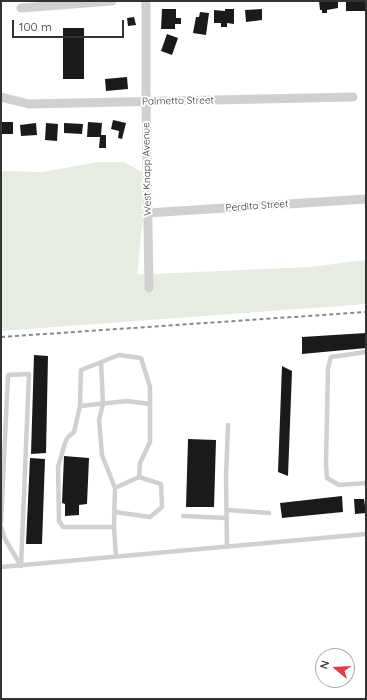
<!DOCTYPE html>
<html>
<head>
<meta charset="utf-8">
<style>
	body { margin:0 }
	#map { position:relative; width:367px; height:700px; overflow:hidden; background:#fff; font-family:Quicksand,sans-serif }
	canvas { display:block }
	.frame { position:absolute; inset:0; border:2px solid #333; pointer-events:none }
	.north { position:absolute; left:315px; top:648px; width:40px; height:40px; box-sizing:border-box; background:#fff; border:1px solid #adadad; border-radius:50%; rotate:288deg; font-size:11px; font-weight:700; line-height:16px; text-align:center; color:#333 }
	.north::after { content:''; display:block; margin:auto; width:14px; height:18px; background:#e63946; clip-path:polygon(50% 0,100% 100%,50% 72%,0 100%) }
	.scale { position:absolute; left:12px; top:20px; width:112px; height:18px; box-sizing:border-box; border:2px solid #333; border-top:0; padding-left:5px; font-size:12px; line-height:14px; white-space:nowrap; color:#333; -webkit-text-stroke:3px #fff; paint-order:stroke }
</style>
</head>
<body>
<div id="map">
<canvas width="367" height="700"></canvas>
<div class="frame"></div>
<div class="north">N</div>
<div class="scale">100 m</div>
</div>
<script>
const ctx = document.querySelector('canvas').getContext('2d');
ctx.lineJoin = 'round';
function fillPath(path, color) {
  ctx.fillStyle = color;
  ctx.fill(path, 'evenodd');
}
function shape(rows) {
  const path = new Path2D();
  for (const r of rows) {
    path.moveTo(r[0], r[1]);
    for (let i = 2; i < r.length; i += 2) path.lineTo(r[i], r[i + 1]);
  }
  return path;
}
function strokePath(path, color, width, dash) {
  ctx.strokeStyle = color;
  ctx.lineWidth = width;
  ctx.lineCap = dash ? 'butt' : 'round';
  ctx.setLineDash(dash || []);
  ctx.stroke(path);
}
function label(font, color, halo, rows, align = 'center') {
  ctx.font = font + ' Quicksand,sans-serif';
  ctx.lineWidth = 4;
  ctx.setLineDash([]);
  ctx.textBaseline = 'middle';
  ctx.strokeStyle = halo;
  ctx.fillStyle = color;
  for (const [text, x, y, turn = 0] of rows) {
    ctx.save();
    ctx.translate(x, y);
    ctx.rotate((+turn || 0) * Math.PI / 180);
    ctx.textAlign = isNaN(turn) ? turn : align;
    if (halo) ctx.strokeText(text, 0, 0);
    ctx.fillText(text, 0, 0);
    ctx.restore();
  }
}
fillPath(shape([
	[98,162,124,162,142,172,143,218,137,274,144,274,145,292,153,292,153,274,310,267,366,260,366,304,1,331,1,171,43,172]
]), '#e6ecdf');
fillPath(shape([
	[319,1,338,1,338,8,327,10,327,13,322,13,322,10,320,10],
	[357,1,366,1,366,11,346,11,346,2],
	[162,9,176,9,176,18,181,18,181,24,175,24,175,29,161,29],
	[225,9,234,9,234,24,227,23,227,27,221,27,221,23,214,23,214,10,225,11],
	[262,9,262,20,246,22,245,10],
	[200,12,209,13,206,35,193,33,196,17,199,17],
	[134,17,136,25,128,26,127,18],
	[63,28,84,28,84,79,63,79],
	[167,34,178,38,172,55,161,51],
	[127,77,128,89,106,91,105,79],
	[113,120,126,123,122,139,118,138,119,131,111,129],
	[2,122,13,122,13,134,2,134],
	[88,122,102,123,101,135,106,135,106,148,99,148,100,137,87,137],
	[36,123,37,135,21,136,20,125],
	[46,123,58,124,57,141,45,140],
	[64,123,83,124,82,134,64,133],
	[366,333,366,348,302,354,302,337],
	[34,355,48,356,46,453,31,454],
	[282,366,292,371,288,476,278,472],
	[188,439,216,440,214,507,186,507],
	[64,456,89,458,87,504,79,505,79,515,65,516,65,504,62,503],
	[30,458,45,459,42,544,26,544],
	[342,496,343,512,282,518,280,503],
	[354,499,364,499,366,513,355,514]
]), '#1a1a1a');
strokePath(shape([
	[366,352,331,357,328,368,326,464,327,478,339,485,366,483],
	[101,362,103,404,99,420,102,455,115,488,114,527],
	[80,406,127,401,150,404],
	[115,488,139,477],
	[227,510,269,513],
	[115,512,150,517,162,507,161,484,139,477,140,463,150,442,150,387,141,358,119,355,81,370,80,406,74,432,68,437,65,443,58,467,59,521,63,527,114,527,116,557],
	[183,516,227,518],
	[1,523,8,375,29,374,21,566],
	[1,527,5,539,21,566],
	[227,547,226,477,228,425],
	[1,567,366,534]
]), '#d0d0d0', 4.5);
strokePath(shape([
	[146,1,146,102,149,288],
	[21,8,112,1],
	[1,97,29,104,353,97],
	[147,213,366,199]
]), '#d0d0d0', 9);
strokePath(shape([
	[1,337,366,312]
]), '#888', 2, [4, 3]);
label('10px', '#333', '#fff', [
	["Palmetto Street",178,101,-1],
	["West Knapp Avenue",147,169,-91],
	["Perdita Street",257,206,-4]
]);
</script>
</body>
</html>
